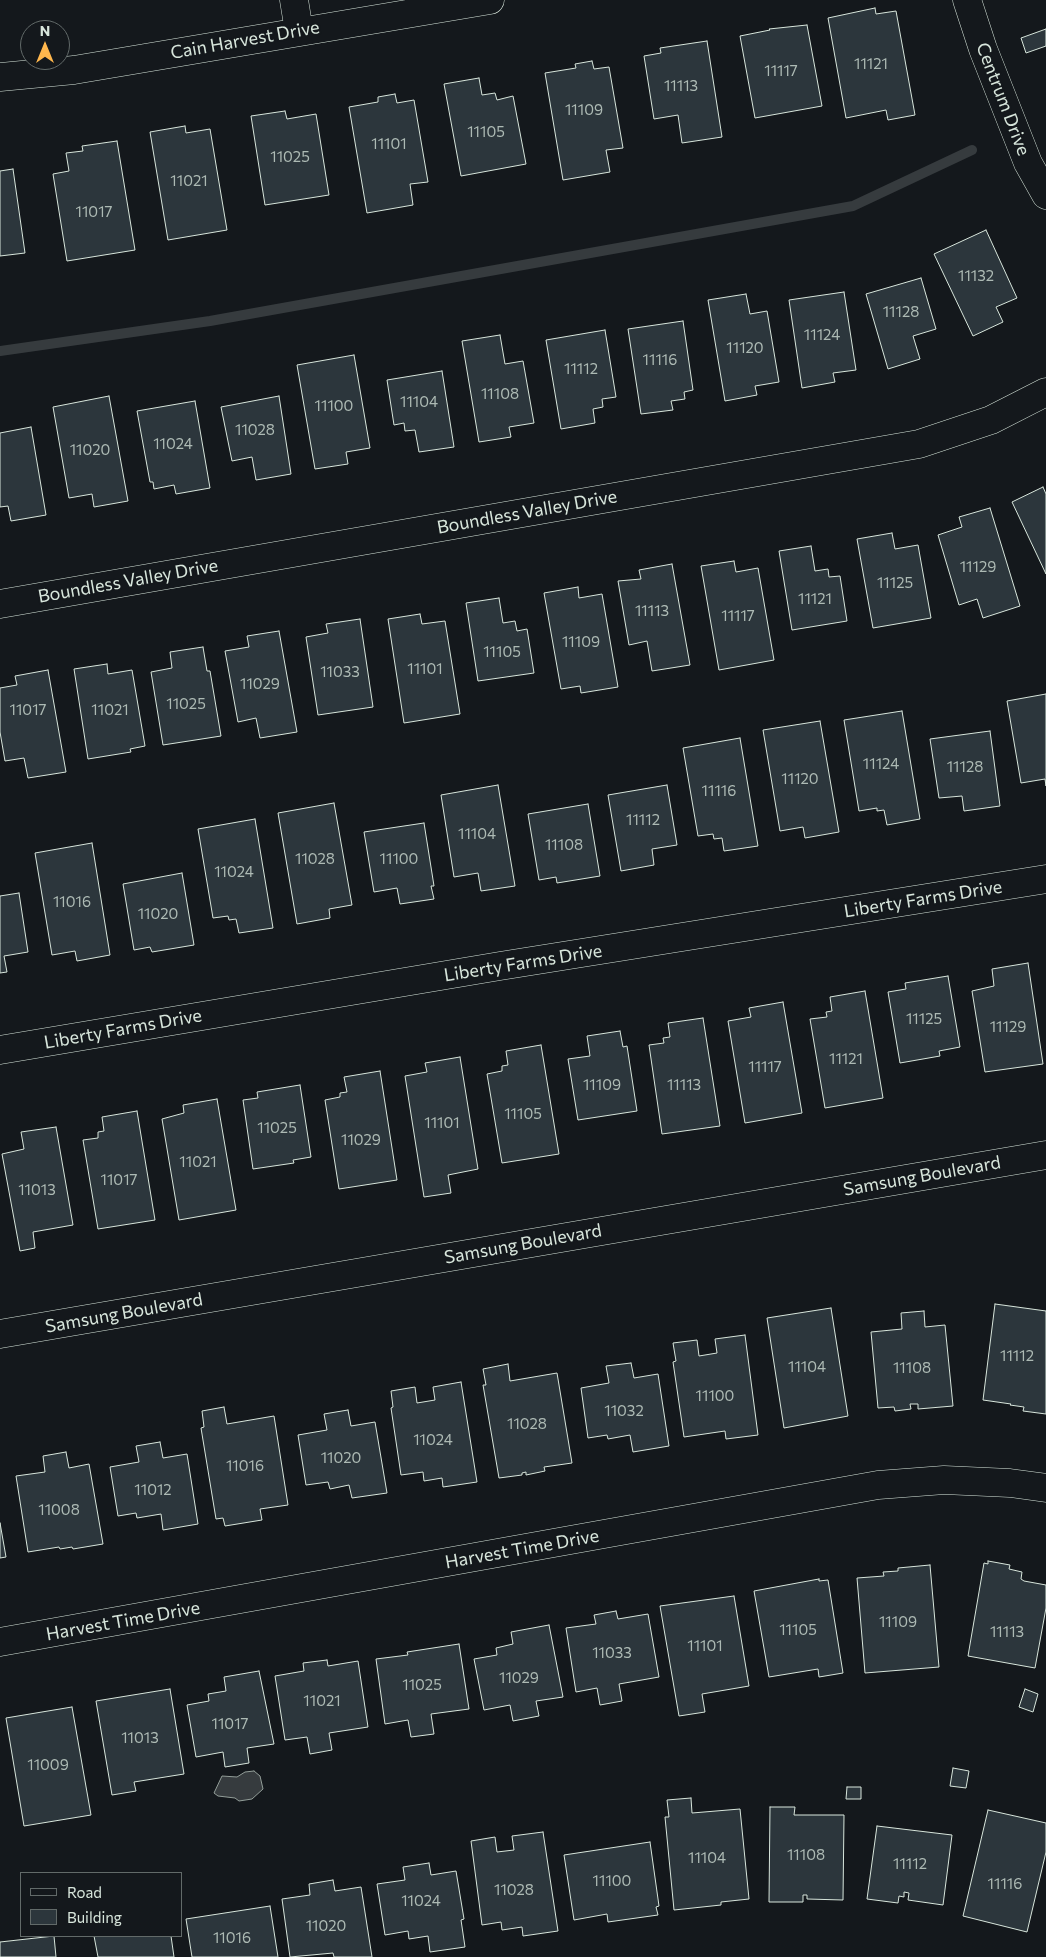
<!DOCTYPE html>
<html>
<head>
<meta charset="utf-8">
<style>
	body { margin:0 }
	#map { position:relative; width:1046px; height:1957px; overflow:hidden; background:#14181c; font-family:Commissioner,sans-serif }
	canvas { display:block }
	.legend { position:absolute; left:20px; top:1872px; width:162px; height:65px; box-sizing:border-box; background:#14181c; border:1px solid #626a69; margin:0; padding:6px 9px; list-style:none; font-size:15px; color:#d8e6dc }
	.legend li { display:flex; align-items:center; gap:10px; height:25px }
	.legend b { width:25px; border:1px solid #626a69 }
	.north { position:absolute; left:20px; top:20px; width:50px; height:50px; box-sizing:border-box; background:#14181c; border:1px solid #626a69; border-radius:50%; rotate:0deg; font-size:14px; font-weight:700; line-height:20px; text-align:center; color:#d8e6dc }
	.north::after { content:''; display:block; margin:auto; width:18px; height:22px; background:#ffb74d; clip-path:polygon(50% 0,100% 100%,50% 72%,0 100%) }
</style>
</head>
<body>
<div id="map">
<canvas width="1046" height="1957"></canvas>
<ul class="legend">
<li><b style="height:6px;background:#14181c"></b>Road</li>
<li><b style="height:14px;background:#2c363c"></b>Building</li>
</ul>
<div class="north">N</div>
</div>
<script>
const ctx = document.querySelector('canvas').getContext('2d');
ctx.lineJoin = 'round';
function fillPath(path, color) {
  ctx.fillStyle = color;
  ctx.fill(path, 'evenodd');
}
function shape(rows) {
  const path = new Path2D();
  for (const r of rows) {
    path.moveTo(r[0], r[1]);
    for (let i = 2; i < r.length; i += 2) path.lineTo(r[i], r[i + 1]);
  }
  return path;
}
function strokePath(path, color, width, dash) {
  ctx.strokeStyle = color;
  ctx.lineWidth = width;
  ctx.lineCap = dash ? 'butt' : 'round';
  ctx.setLineDash(dash || []);
  ctx.stroke(path);
}
function label(font, color, halo, rows, align = 'center') {
  ctx.font = font + ' Commissioner,sans-serif';
  ctx.lineWidth = 4;
  ctx.setLineDash([]);
  ctx.textBaseline = 'middle';
  ctx.strokeStyle = halo;
  ctx.fillStyle = color;
  for (const [text, x, y, turn = 0] of rows) {
    ctx.save();
    ctx.translate(x, y);
    ctx.rotate((+turn || 0) * Math.PI / 180);
    ctx.textAlign = isNaN(turn) ? turn : align;
    if (halo) ctx.strokeText(text, 0, 0);
    ctx.fillText(text, 0, 0);
    ctx.restore();
  }
}
const water = shape([
	[254,1771,260,1776,263,1789,252,1799,239,1801,235,1798,218,1796,214,1793,222,1776,237,1777,245,1772,254,1771]
]);
fillPath(water, '#363b3e');
strokePath(water, '#939e99', 1);
strokePath(shape([
	[0,351,210,321,853,206,972,150]
]), '#363b3e', 10);
const building = shape([
	[875,8,876,14,896,11,915,115,888,120,886,110,846,118,828,18,875,8],
	[807,25,822,106,755,118,740,36,770,30,769,29,807,25],
	[1046,29,1046,46,1026,53,1021,38,1046,29],
	[707,41,722,137,682,143,678,115,654,119,644,56,661,53,660,48,707,41],
	[592,61,594,69,609,67,623,148,606,150,610,172,563,180,545,73,576,68,575,64,592,61],
	[479,78,482,95,495,93,497,100,513,96,526,164,461,176,444,84,479,78],
	[395,94,397,103,414,100,428,182,410,184,413,205,367,213,349,107,378,102,378,97,395,94],
	[285,111,287,119,316,114,329,195,265,205,251,116,285,111],
	[185,126,186,133,210,129,227,230,168,240,150,132,185,126],
	[117,141,135,250,67,261,53,174,69,171,66,153,83,151,82,146,117,141],
	[13,169,25,253,0,256,0,171,13,169],
	[986,230,1017,298,996,307,1003,322,973,336,934,254,986,230],
	[921,278,936,329,913,336,920,359,888,369,866,294,921,278],
	[844,292,856,370,833,373,835,382,802,388,789,300,844,292],
	[746,294,750,314,767,311,779,382,755,386,757,395,725,401,708,300,746,294],
	[683,321,693,390,684,392,685,399,671,401,673,410,641,414,628,329,683,321],
	[605,330,616,397,602,399,603,407,593,409,595,423,561,429,546,340,605,330],
	[500,335,505,364,523,361,534,423,509,427,511,437,479,442,462,341,500,335],
	[354,355,370,448,346,452,348,464,315,469,297,365,354,355],
	[442,371,454,447,419,452,415,430,405,431,404,423,394,425,387,380,442,371],
	[109,396,128,501,94,507,92,494,69,498,53,407,109,396],
	[279,396,291,474,256,480,252,457,232,461,221,407,279,396],
	[195,401,210,488,176,494,174,485,154,489,153,482,150,482,137,411,195,401],
	[31,427,46,515,11,521,8,506,0,507,0,433,31,427],
	[1043,487,1046,494,1046,574,1012,502,1043,487],
	[990,508,1020,606,983,618,977,599,959,605,938,535,962,527,959,517,990,508],
	[892,533,895,549,918,545,931,618,873,628,857,539,892,533],
	[811,546,815,571,828,569,829,577,840,576,847,621,792,630,779,551,811,546],
	[734,561,736,572,758,568,774,660,719,670,701,566,734,561],
	[672,564,690,665,652,671,647,641,629,645,618,581,641,579,639,570,672,564],
	[578,587,579,598,602,594,618,687,581,693,580,686,561,689,544,593,578,587],
	[499,598,503,623,515,621,517,631,527,629,534,673,478,681,466,603,499,598],
	[420,614,422,624,445,621,460,714,404,723,388,619,420,614],
	[360,619,373,707,318,715,306,637,328,633,326,624,360,619],
	[279,631,297,732,260,738,256,718,238,722,225,651,249,647,247,636,279,631],
	[203,647,207,671,210,671,221,736,163,745,151,672,172,668,170,652,203,647],
	[107,664,108,674,132,670,145,746,130,749,131,752,88,759,74,669,107,664],
	[48,670,66,772,28,778,24,758,5,761,0,732,0,688,17,685,15,676,48,670],
	[1046,694,1046,786,1045,779,1021,783,1007,701,1046,694],
	[902,711,920,819,887,825,884,810,877,811,877,808,859,811,844,720,902,711],
	[820,721,839,832,805,838,803,827,780,831,763,730,820,721],
	[990,731,1000,806,964,811,962,796,939,798,930,739,990,731],
	[740,738,758,846,724,851,722,838,714,839,713,834,698,836,683,748,740,738],
	[498,785,515,886,481,891,478,873,454,877,441,795,498,785],
	[667,785,677,845,652,849,654,865,621,871,608,795,667,785],
	[334,803,352,905,329,909,330,918,297,924,278,813,334,803],
	[588,804,600,876,557,883,556,877,539,880,528,814,588,804],
	[255,819,273,928,239,933,236,919,229,920,228,916,213,918,198,829,255,819],
	[424,823,434,886,431,886,434,899,400,904,397,888,374,892,364,832,424,823],
	[92,843,110,955,77,961,75,951,52,955,35,853,92,843],
	[182,873,194,945,152,952,150,947,134,950,123,884,182,873],
	[19,893,28,952,4,956,7,972,0,973,0,896,19,893],
	[1028,963,1043,1064,985,1072,972,991,994,986,992,969,1028,963],
	[948,976,960,1047,939,1051,940,1056,900,1063,888,992,906,989,905,983,948,976],
	[865,991,883,1098,825,1108,810,1019,827,1017,826,1012,832,1011,830,997,865,991],
	[783,1002,802,1113,745,1123,728,1021,751,1017,749,1008,783,1002],
	[703,1018,720,1126,662,1134,649,1045,664,1043,663,1038,670,1037,668,1023,703,1018],
	[620,1031,623,1047,627,1046,637,1111,578,1120,568,1059,590,1056,587,1036,620,1031],
	[541,1045,559,1154,502,1163,487,1074,502,1071,502,1066,508,1065,506,1051,541,1045],
	[460,1057,478,1169,448,1175,451,1193,424,1197,405,1076,427,1072,425,1063,460,1057],
	[380,1071,397,1180,339,1189,325,1100,340,1097,340,1093,347,1092,344,1077,380,1071],
	[300,1085,311,1157,293,1160,294,1163,253,1169,243,1100,258,1098,257,1092,300,1085],
	[217,1099,236,1210,179,1220,162,1119,184,1113,183,1105,217,1099],
	[137,1111,155,1220,98,1229,83,1140,98,1138,98,1132,104,1131,102,1117,137,1111],
	[56,1127,73,1225,33,1232,35,1248,20,1251,2,1154,24,1149,21,1132,56,1127],
	[995,1304,1046,1311,1046,1414,1023,1411,1024,1407,1010,1405,1011,1404,983,1400,995,1304],
	[831,1308,848,1416,784,1428,767,1318,831,1308],
	[924,1311,925,1327,945,1325,953,1406,918,1409,918,1404,910,1404,911,1409,895,1411,894,1407,878,1408,871,1332,902,1329,901,1313,924,1311],
	[745,1335,758,1435,726,1439,725,1431,684,1437,673,1362,676,1361,673,1343,697,1340,699,1356,717,1353,715,1339,745,1335],
	[631,1363,634,1378,658,1374,669,1446,633,1452,630,1435,608,1439,607,1435,588,1438,581,1388,609,1383,606,1366,631,1363],
	[508,1364,510,1381,557,1373,572,1463,544,1467,545,1471,526,1475,526,1472,522,1473,522,1475,499,1478,483,1385,486,1385,483,1369,508,1364],
	[461,1382,477,1482,443,1487,442,1478,424,1481,423,1472,401,1475,391,1408,393,1407,391,1391,415,1387,417,1403,435,1400,433,1387,461,1382],
	[224,1407,227,1424,274,1416,288,1505,260,1509,262,1520,225,1526,223,1518,216,1519,201,1428,204,1427,202,1411,224,1407],
	[348,1410,351,1426,375,1422,387,1493,352,1498,349,1485,330,1489,328,1482,306,1485,298,1435,327,1430,324,1414,348,1410],
	[160,1442,163,1458,187,1454,198,1524,163,1530,161,1514,137,1518,136,1513,118,1516,110,1467,139,1462,136,1446,160,1442],
	[66,1452,69,1468,89,1464,103,1544,73,1549,72,1547,60,1549,59,1547,28,1552,16,1476,45,1472,43,1456,66,1452],
	[0,1523,6,1557,0,1558,0,1523],
	[988,1561,1010,1565,1009,1569,1022,1572,1021,1579,1024,1581,1046,1585,1046,1608,1035,1668,968,1656,984,1563,988,1564,988,1561],
	[930,1565,939,1667,865,1673,857,1578,884,1576,883,1572,898,1571,898,1568,930,1565],
	[819,1579,819,1581,828,1580,843,1673,819,1677,818,1669,769,1677,754,1591,819,1579],
	[734,1596,749,1686,702,1694,705,1712,679,1716,660,1606,734,1596],
	[616,1611,618,1619,648,1614,659,1677,619,1684,622,1701,600,1705,597,1688,576,1692,566,1628,596,1624,594,1615,616,1611],
	[549,1625,563,1697,536,1701,539,1716,513,1721,510,1705,484,1710,474,1659,497,1655,496,1648,513,1644,511,1632,549,1625],
	[459,1644,469,1709,431,1714,434,1734,411,1737,408,1720,385,1724,376,1659,408,1655,407,1652,459,1644],
	[327,1660,328,1666,358,1661,368,1727,329,1733,332,1750,310,1754,307,1737,285,1740,275,1676,304,1671,303,1663,327,1660],
	[259,1671,274,1744,247,1748,249,1763,225,1767,223,1752,196,1757,187,1705,209,1701,208,1694,226,1691,224,1677,259,1671],
	[170,1689,184,1774,134,1782,136,1791,112,1795,96,1701,170,1689],
	[1025,1689,1038,1694,1033,1712,1019,1707,1025,1689],
	[72,1707,91,1815,24,1826,6,1718,72,1707],
	[953,1768,969,1771,966,1788,950,1786,953,1768],
	[847,1787,861,1787,861,1799,846,1799,847,1787],
	[691,1798,692,1813,740,1809,749,1899,721,1902,721,1905,674,1910,665,1817,669,1817,667,1800,691,1798],
	[770,1807,795,1807,794,1815,844,1815,843,1900,807,1899,807,1895,803,1895,803,1902,769,1902,770,1807],
	[988,1810,1046,1823,1046,1852,1027,1932,963,1916,988,1810],
	[877,1826,952,1835,943,1905,908,1900,909,1893,904,1892,904,1897,899,1896,898,1903,867,1899,877,1826],
	[543,1832,558,1931,523,1936,522,1927,502,1930,501,1922,482,1925,471,1841,495,1837,497,1852,514,1850,512,1836,543,1832],
	[650,1842,659,1906,656,1907,658,1915,608,1922,607,1914,574,1920,564,1855,650,1842],
	[429,1863,431,1875,456,1871,464,1919,461,1920,465,1947,430,1952,428,1936,409,1939,408,1931,385,1935,377,1884,405,1880,403,1867,429,1863],
	[333,1880,335,1891,361,1887,372,1957,334,1957,333,1953,290,1957,282,1899,310,1895,309,1884,333,1880],
	[270,1906,278,1957,192,1957,186,1919,270,1906],
	[54,1936,56,1957,0,1957,0,1942,54,1936],
	[94,1936,171,1936,174,1957,98,1957,94,1936]
]);
fillPath(building, '#2c363c');
strokePath(building, '#d8e6dc', 1);
const minor = shape([
	[294,0,299,31],
	[967,0,983,49,1028,163,1046,195],
	[0,77,74,70,490,0],
	[0,604,919,444,991,420,1046,392],
	[0,1050,500,966,1046,879],
	[0,1642,878,1485,944,1480,1010,1483,1046,1488]
]);
const tertiary = shape([
	[0,1334,1046,1155]
]);
strokePath(minor, '#d8e6dc', 29);
strokePath(tertiary, '#d8e6dc', 29);
strokePath(minor, '#14181c', 28);
strokePath(tertiary, '#14181c', 28);
label('15px', '#adbab4', null, [
	["11121",871,64],
	["11117",781,71],
	["11113",681,86],
	["11109",584,110],
	["11105",486,132],
	["11101",389,144],
	["11025",290,157],
	["11021",189,181],
	["11017",94,212],
	["11132",976,276],
	["11128",901,312],
	["11124",822,335],
	["11120",745,348],
	["11116",660,360],
	["11112",581,369],
	["11108",500,394],
	["11104",419,402],
	["11100",334,406],
	["11028",255,430],
	["11024",173,444],
	["11020",90,450],
	["11129",978,567],
	["11125",895,583],
	["11121",815,599],
	["11113",652,611],
	["11117",738,616],
	["11109",581,642],
	["11105",502,652],
	["11101",425,669],
	["11033",340,672],
	["11029",260,684],
	["11025",186,704],
	["11017",28,710],
	["11021",110,710],
	["11124",881,764],
	["11128",965,767],
	["11120",800,779],
	["11116",719,791],
	["11112",643,820],
	["11104",477,834],
	["11108",564,845],
	["11028",315,859],
	["11100",399,859],
	["11024",234,872],
	["11016",72,902],
	["11020",158,914],
	["11125",924,1019],
	["11129",1008,1027],
	["11121",846,1059],
	["11117",765,1067],
	["11109",602,1085],
	["11113",684,1085],
	["11105",523,1114],
	["11101",442,1123],
	["11025",277,1128],
	["11029",361,1140],
	["11021",198,1162],
	["11017",119,1180],
	["11013",37,1190],
	["11112",1017,1356],
	["11104",807,1367],
	["11108",912,1368],
	["11100",715,1396],
	["11032",624,1411],
	["11028",527,1424],
	["11024",433,1440],
	["11020",341,1458],
	["11016",245,1466],
	["11012",153,1490],
	["11008",59,1510],
	["11109",898,1622],
	["11105",798,1630],
	["11113",1007,1632],
	["11101",705,1646],
	["11033",612,1653],
	["11029",519,1678],
	["11025",422,1685],
	["11021",322,1701],
	["11017",230,1724],
	["11013",140,1738],
	["11009",48,1765],
	["11108",806,1855],
	["11104",707,1858],
	["11112",910,1864],
	["11100",612,1881],
	["11116",1005,1884],
	["11028",514,1890],
	["11024",421,1901],
	["11020",326,1926],
	["11016",232,1938]
]);
label('18px', '#d8e6dc', '#14181c', [
	["Cain Harvest Drive",245,40,-10],
	["Centrum Drive",1003,99,69],
	["Boundless Valley Drive",527,512,-10],
	["Boundless Valley Drive",128,581,-10],
	["Liberty Farms Drive",923,899,-9],
	["Liberty Farms Drive",523,963,-9],
	["Liberty Farms Drive",123,1029,-10],
	["Samsung Boulevard",922,1176,-10],
	["Samsung Boulevard",523,1244,-10],
	["Samsung Boulevard",124,1313,-10],
	["Harvest Time Drive",522,1549,-10],
	["Harvest Time Drive",123,1621,-10]
]);
</script>
</body>
</html>
